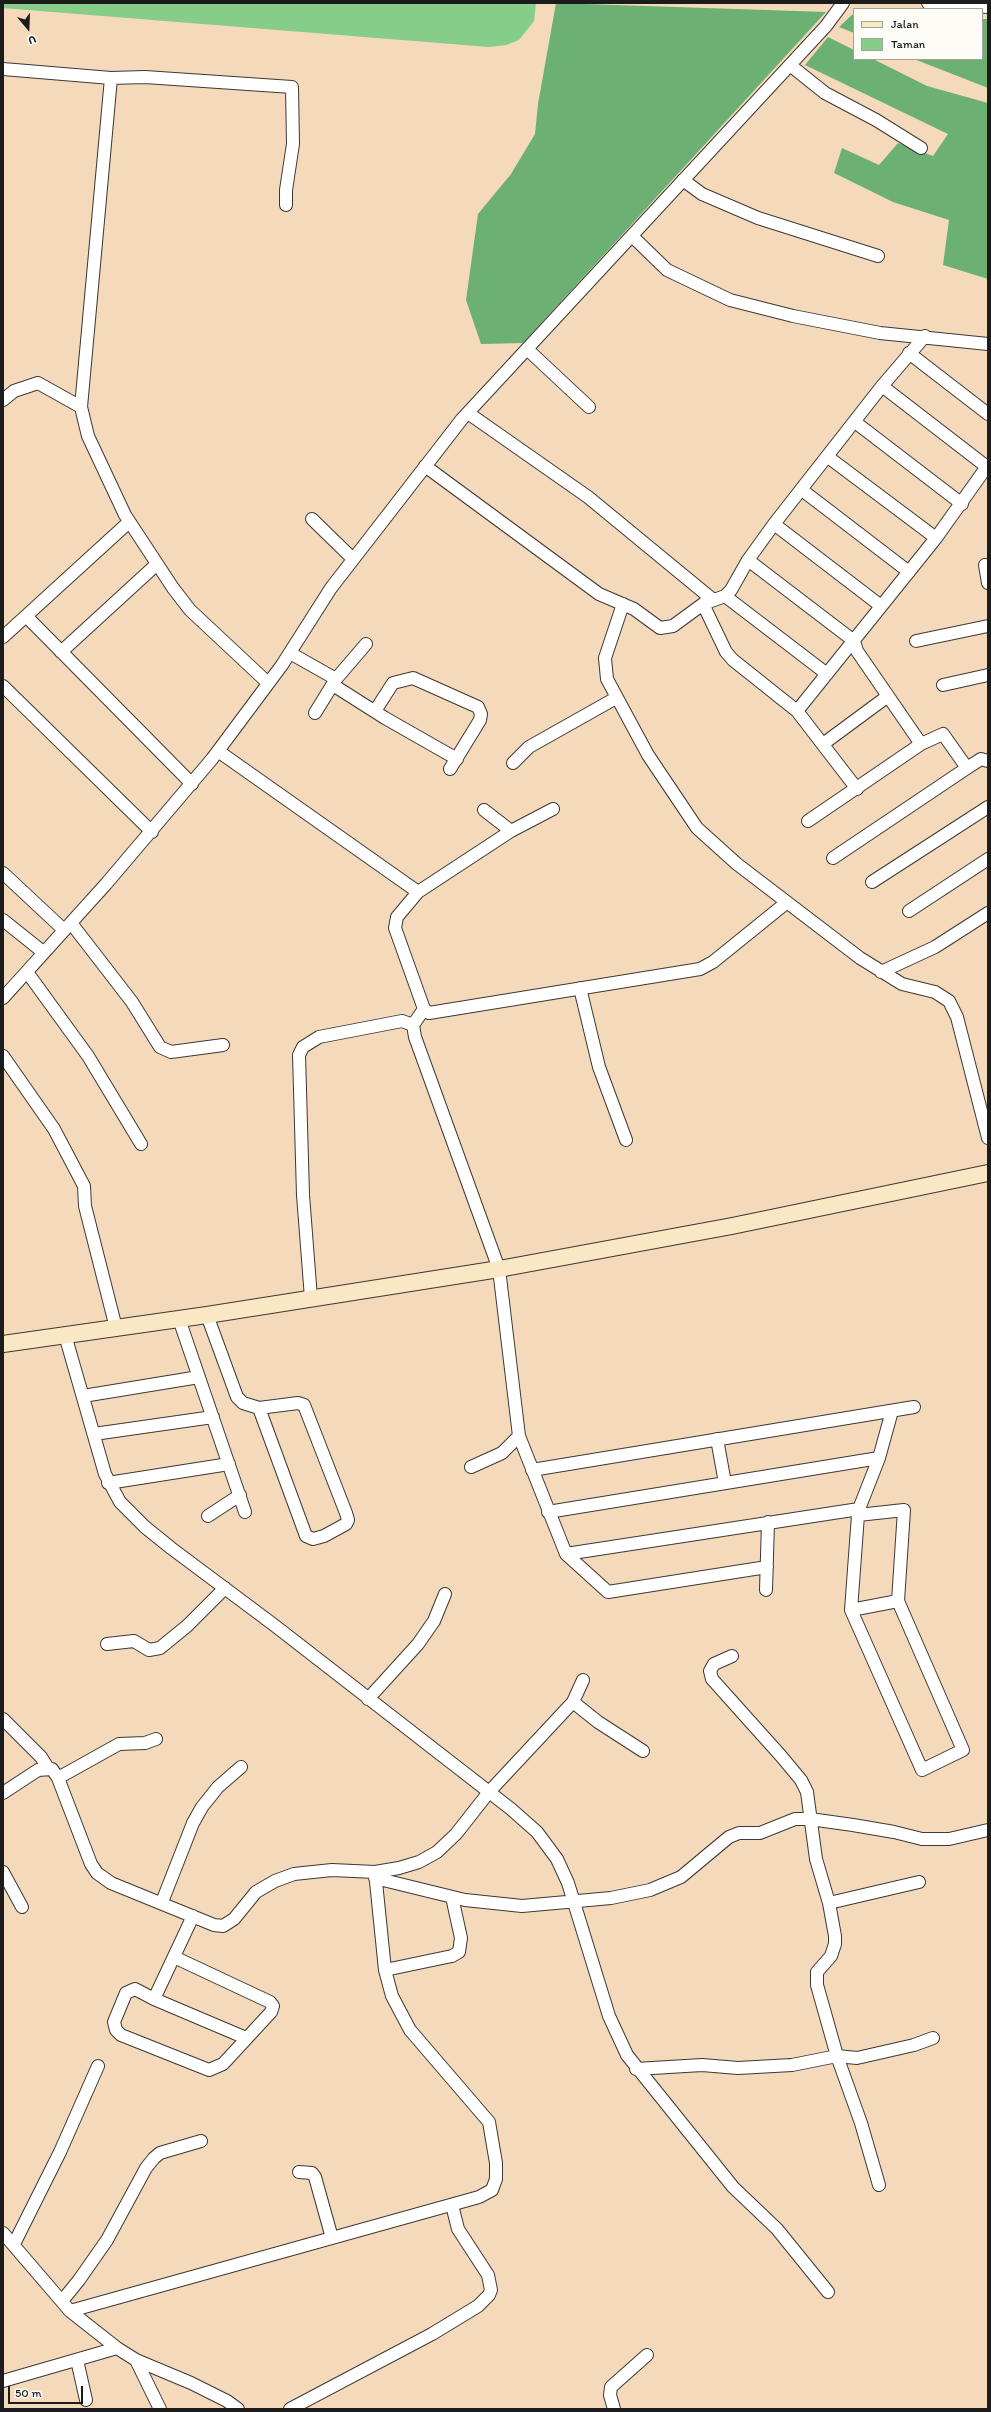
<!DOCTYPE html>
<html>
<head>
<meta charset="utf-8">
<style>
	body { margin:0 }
	#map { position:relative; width:991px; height:2412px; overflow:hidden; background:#f4d9bb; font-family:Itim,sans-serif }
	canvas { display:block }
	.frame { position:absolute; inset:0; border:4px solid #1c1c1c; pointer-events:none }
	.legend { position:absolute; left:853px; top:8px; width:130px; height:52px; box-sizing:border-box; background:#fdfcf7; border:1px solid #a3a29f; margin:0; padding:5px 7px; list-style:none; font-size:12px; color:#1c1c1c }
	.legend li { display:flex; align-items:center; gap:8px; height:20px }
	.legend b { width:20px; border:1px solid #a3a29f }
	.north { position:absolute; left:8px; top:8px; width:40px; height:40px; -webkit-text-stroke:3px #fdfcf7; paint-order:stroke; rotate:161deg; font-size:11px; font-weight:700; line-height:16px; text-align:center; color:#1c1c1c }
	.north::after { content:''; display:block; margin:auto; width:14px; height:18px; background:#1c1c1c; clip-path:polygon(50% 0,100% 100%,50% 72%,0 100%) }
	.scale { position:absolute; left:8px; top:2386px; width:75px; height:18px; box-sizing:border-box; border:2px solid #1c1c1c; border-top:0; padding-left:5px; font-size:12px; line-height:14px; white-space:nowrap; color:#1c1c1c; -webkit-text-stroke:3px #fdfcf7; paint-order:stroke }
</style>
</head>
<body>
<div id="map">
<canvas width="991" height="2412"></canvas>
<div class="frame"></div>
<ul class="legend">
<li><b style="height:5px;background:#fae7c3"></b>Jalan</li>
<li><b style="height:11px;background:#85cd88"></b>Taman</li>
</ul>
<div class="north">U</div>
<div class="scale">50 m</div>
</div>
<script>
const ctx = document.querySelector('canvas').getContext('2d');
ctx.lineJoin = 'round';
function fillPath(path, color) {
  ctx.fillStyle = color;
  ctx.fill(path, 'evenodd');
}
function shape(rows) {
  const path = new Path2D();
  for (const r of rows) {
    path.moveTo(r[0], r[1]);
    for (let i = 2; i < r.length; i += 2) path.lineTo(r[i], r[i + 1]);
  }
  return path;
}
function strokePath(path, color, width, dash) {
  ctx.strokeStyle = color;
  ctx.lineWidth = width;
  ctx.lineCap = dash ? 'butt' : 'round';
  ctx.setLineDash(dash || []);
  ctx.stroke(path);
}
fillPath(shape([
	[3,3,536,3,534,21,519,40,506,45,489,47,3,8]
]), '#85cd88');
fillPath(shape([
	[556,3,826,12,523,343,481,344,466,300,478,214,511,174,535,134,538,104],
	[854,13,854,33,839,27],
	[982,19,988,19,988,88,914,59,982,59],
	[828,37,854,50,854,59,873,59,927,86,988,103,988,279,943,265,949,220,893,202,834,173,842,148,879,165,898,143,933,156,948,134,805,65]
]), '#6cb074');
const street = shape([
	[928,3,988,7],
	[790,65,825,93,876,120,921,148],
	[3,69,111,78],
	[683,180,702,194,758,218,878,256],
	[632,236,667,270,730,300,793,316,880,333,988,344],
	[527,349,589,407],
	[909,353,988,414],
	[882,386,987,467],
	[3,400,14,391,38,383,81,407],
	[468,413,588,497,712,599],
	[855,422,962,504],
	[828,457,936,538],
	[425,466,599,594,634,609,660,628,673,626,703,604,725,596,731,590,748,560,774,524,882,386,925,336],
	[802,490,909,572],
	[312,519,353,559],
	[774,524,881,606],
	[748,560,854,641,857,651,921,744,943,734,967,768],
	[985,565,988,583],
	[725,596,827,674],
	[623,604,605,658,607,679,648,755,697,828,737,864,860,958,902,984,935,992,949,1001,957,1017,988,1138],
	[703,604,726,652,733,660,797,711,857,789],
	[26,616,192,784],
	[3,637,129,522],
	[916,641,988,626],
	[61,652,157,564],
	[290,653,336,679],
	[268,683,190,610,173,588,125,515,88,436,81,407,111,78,145,77,292,87,293,144,286,190,286,205],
	[333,685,385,718,457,759],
	[943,685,988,675],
	[3,686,152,832],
	[375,711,393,683,413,678,478,707,481,714,480,720,450,769],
	[797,711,936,538,988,465],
	[315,713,336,679,366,644],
	[823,744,888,696],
	[218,751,418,892],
	[513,763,529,747,616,698],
	[484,810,511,831,418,892,397,917,395,928,424,1009,429,1013,700,969,713,962,786,903],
	[808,821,921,744],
	[511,831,553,809],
	[833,858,967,768,981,759,988,761],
	[3,873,64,930],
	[872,882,988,807],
	[909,911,988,859],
	[3,920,43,952],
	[71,923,132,1002,160,1047,171,1052,223,1045],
	[27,972,88,1056,141,1144],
	[881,972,935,947,988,913],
	[580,988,599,1067,626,1140],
	[3,998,106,884,212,759,282,665,331,588,462,419,826,26,843,3],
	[424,1009,413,1025,415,1037,499,1269,519,1436,566,1554,608,1592,767,1567],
	[3,1056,54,1129,84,1186,85,1206,116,1328],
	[311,1298,303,1195,299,1055,303,1047,319,1037,402,1021,413,1025],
	[207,1315,237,1397,243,1403,259,1408,306,1536,313,1539,324,1536,346,1524,348,1520,346,1513,304,1405,298,1403,259,1408],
	[179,1319,245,1512],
	[65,1335,105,1474,120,1502,145,1527,171,1548,274,1625,511,1809,537,1832,557,1859,568,1883,609,2016,627,2055,733,2187,777,2229,828,2292],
	[83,1396,199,1377],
	[94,1434,213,1417],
	[717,1439,725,1483],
	[471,1467,502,1453,519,1436],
	[532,1470,914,1407],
	[108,1483,229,1464],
	[548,1512,879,1458],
	[858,1515,904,1510,898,1601,963,1750,922,1770,851,1610,858,1515,859,1509,879,1458,892,1411],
	[208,1516,240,1495],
	[566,1554,859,1509],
	[766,1590,768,1522],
	[851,1610,898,1601],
	[107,1644,134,1641,149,1650,160,1648,187,1626,225,1588],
	[732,1656,714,1664,710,1671,712,1679,781,1756,801,1780,807,1792,816,1859,829,1903,835,1936,835,1944,831,1956,817,1972,817,1985,837,2056,861,2123,879,2185],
	[368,1699,418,1644,434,1621,445,1594],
	[573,1702,598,1722,643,1751],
	[3,1719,41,1757,48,1768],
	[58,1778,119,1744,145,1743,156,1739],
	[3,1793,38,1770,52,1769,58,1778,91,1864,97,1873,111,1883,214,1925,223,1926,234,1919,256,1892,275,1881,294,1874,332,1870,375,1872,399,1868,419,1862,437,1852,456,1834,489,1792,573,1702,583,1680],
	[3,1872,22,1907],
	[375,1878,465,1900,522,1906,611,1898,650,1890,681,1877,729,1837,739,1833,760,1833,795,1819,810,1819,853,1825,894,1832,922,1839,949,1839,988,1830],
	[162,1902,193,1823,202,1807,218,1787,241,1767],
	[829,1903,919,1882],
	[174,1957,270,2002,273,2006,271,2012,223,2064,209,2070,121,2035,116,2030,114,2022,126,1993,135,1989,154,1999,246,2038],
	[385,1970,452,1956,459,1952,461,1938,452,1897],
	[154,1999,193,1916],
	[636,2069,702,2065,738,2068,792,2065,837,2056,857,2058,914,2045,933,2038],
	[299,2172,312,2173,315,2177,332,2238],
	[3,2233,70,2311,117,2348],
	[14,2244,60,2152,98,2066],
	[62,2301,79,2280,107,2240,146,2168,154,2158,160,2153,201,2141],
	[70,2311,479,2197,492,2190,496,2179,496,2163,489,2122,410,2030,392,1996,385,1970,375,1872],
	[77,2360,86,2400],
	[136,2360,160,2409],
	[3,2381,117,2348,136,2360,191,2383,227,2401,238,2409],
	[290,2409,432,2334,478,2306,489,2295,491,2290,488,2275,458,2229,452,2205],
	[614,2409,610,2395,611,2387,647,2355]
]);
const secondary = shape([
	[3,1344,207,1315,499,1269,732,1226,988,1173]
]);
strokePath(street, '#3c3834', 14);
strokePath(secondary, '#3c3834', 18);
strokePath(street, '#fff', 12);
strokePath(secondary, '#fae7c3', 16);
</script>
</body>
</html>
